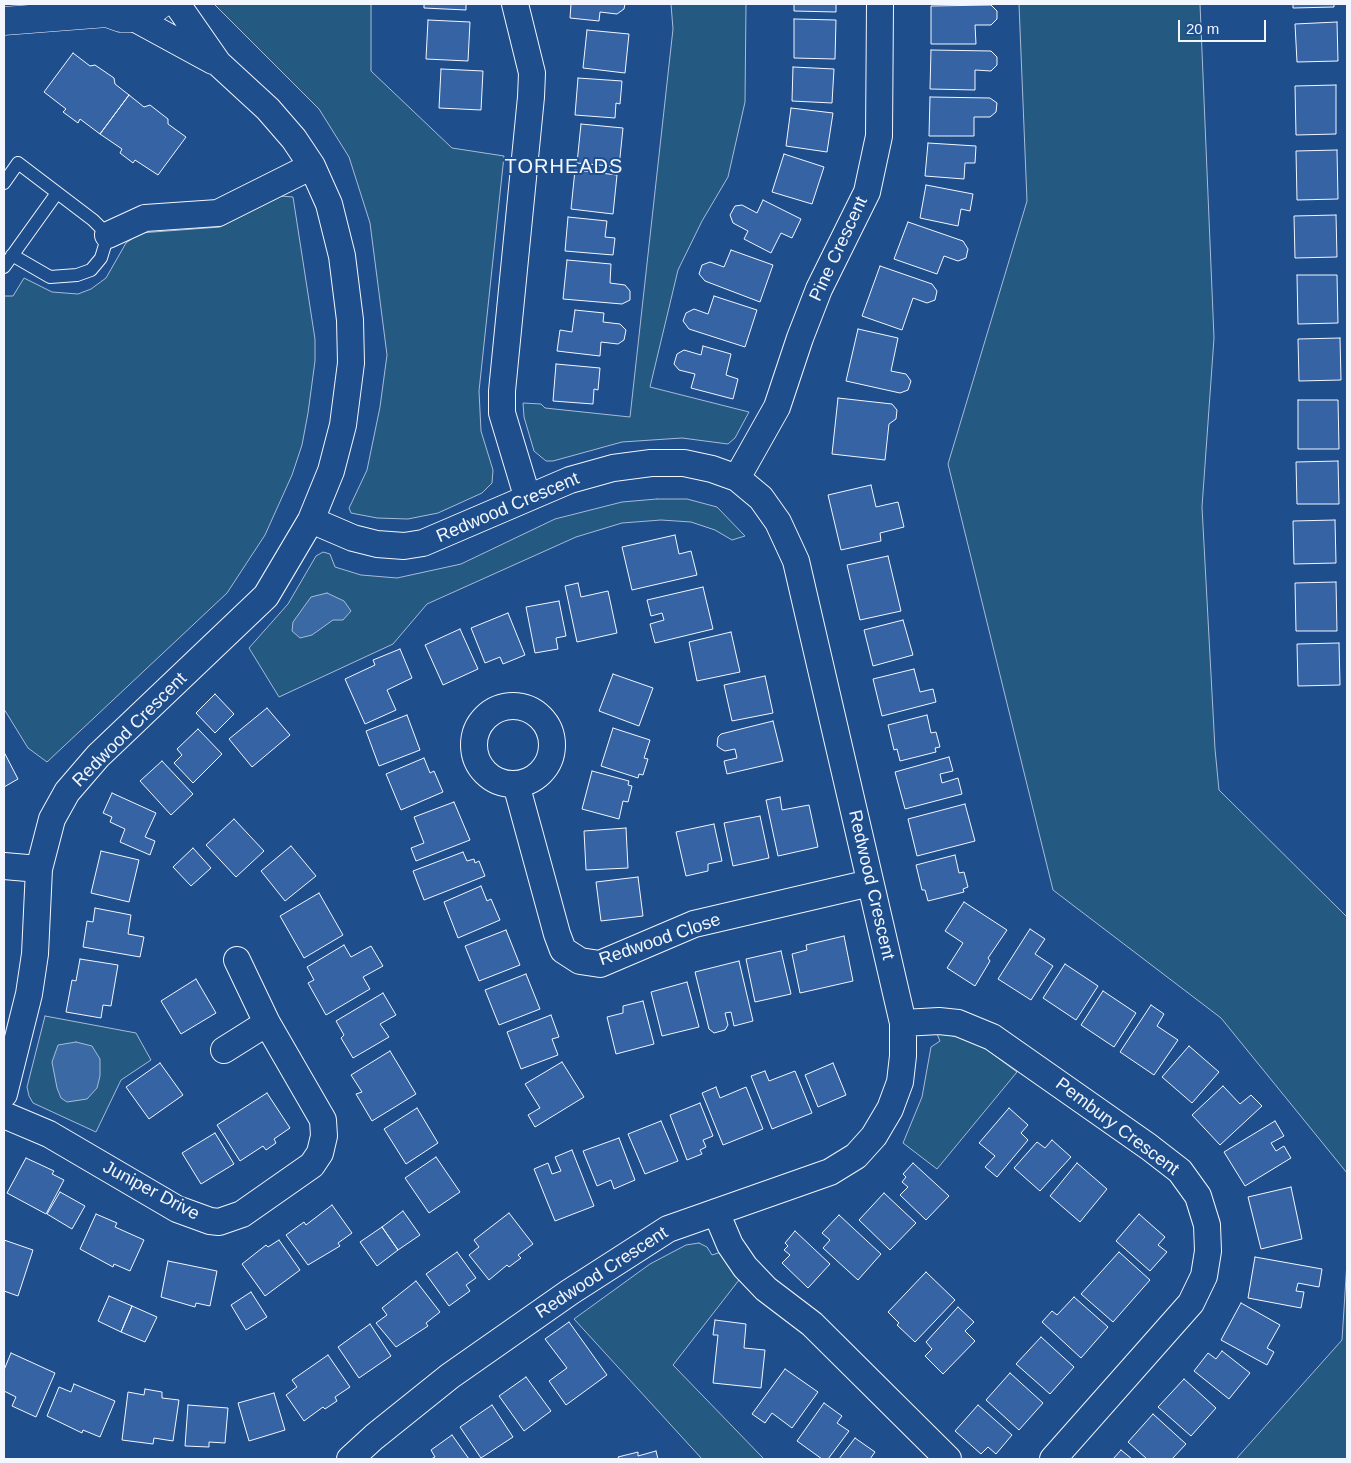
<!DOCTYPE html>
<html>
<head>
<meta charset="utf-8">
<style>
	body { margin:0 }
	#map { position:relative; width:1351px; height:1463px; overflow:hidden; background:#1f4e8c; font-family:Helvetica,sans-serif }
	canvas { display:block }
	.frame { position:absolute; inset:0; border:5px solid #f2f6ff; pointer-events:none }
	.scale { position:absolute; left:1178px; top:20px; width:88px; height:22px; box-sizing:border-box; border:2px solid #f2f6ff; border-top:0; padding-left:6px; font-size:15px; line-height:18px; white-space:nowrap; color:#f2f6ff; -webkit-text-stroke:4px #1f4e8c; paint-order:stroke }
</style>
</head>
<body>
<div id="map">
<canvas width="1351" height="1463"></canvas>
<div class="frame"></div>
<div class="scale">20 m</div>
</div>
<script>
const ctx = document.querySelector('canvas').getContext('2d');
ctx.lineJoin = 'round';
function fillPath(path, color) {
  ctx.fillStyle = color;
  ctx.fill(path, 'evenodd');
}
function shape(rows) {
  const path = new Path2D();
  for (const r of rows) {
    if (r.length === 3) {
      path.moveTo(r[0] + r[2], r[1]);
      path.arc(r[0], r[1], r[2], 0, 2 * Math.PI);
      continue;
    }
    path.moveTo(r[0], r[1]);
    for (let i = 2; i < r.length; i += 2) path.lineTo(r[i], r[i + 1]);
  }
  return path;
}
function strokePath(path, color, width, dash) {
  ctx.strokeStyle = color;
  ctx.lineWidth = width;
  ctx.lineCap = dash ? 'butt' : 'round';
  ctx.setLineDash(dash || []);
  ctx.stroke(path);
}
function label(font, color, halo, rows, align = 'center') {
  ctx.font = font + ' Helvetica,sans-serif';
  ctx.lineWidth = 4;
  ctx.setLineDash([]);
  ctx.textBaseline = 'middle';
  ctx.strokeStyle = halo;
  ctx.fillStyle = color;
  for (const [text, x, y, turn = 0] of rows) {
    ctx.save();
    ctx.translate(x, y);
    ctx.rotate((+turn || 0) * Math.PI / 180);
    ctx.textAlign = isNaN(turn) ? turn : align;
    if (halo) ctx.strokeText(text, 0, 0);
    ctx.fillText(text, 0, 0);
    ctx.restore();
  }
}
const green = shape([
	[214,4,371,4,371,71,452,148,504,156,479,391,481,431,493,470,492,483,482,493,438,513,408,519,377,518,351,513,349,508,351,504,367,470,380,407,387,355,370,223,349,157,319,109,214,4],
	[671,4,746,4,745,102,728,177,702,221,678,270,650,387,749,412,735,438,728,444,682,438,622,442,553,461,546,461,534,451,524,417,523,403,541,404,545,408,630,417,673,29,671,4],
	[1019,4,1200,4,1214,338,1202,507,1215,749,1219,790,1347,917,1347,1173,1221,1018,1053,890,948,464,1027,201,1019,4],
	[281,196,293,197,315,339,315,361,308,413,302,445,292,475,265,535,227,593,47,762,28,748,4,709,4,296,13,296,24,278,52,292,78,294,91,289,106,278,126,243,140,233,220,227,281,196],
	[657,499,687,499,717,507,745,536,732,540,715,530,691,522,661,520,622,523,576,537,427,604,393,644,279,697,249,648,288,604,316,556,323,552,330,554,335,567,361,575,397,578,461,564,555,519,622,502,657,499],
	[45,1016,136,1033,151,1060,121,1080,96,1132,33,1103,29,1096,27,1087,45,1016],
	[937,1034,945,1034,970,1040,986,1049,1017,1072,937,1169,903,1143,922,1097,931,1047,940,1041,937,1034],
	[699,1243,707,1247,712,1255,721,1252,739,1280,673,1365,764,1459,702,1459,574,1319,650,1264,686,1245,699,1243],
	[1347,1262,1347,1459,1236,1459,1342,1340,1347,1262]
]);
fillPath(green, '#245a82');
strokePath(green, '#a8bbd7', 1);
const water = shape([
	[327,593,344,601,351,611,343,620,333,620,312,635,300,638,292,631,293,622,311,597,327,593],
	[76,1042,92,1046,100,1059,100,1076,97,1088,87,1099,67,1102,61,1098,57,1088,52,1062,58,1045,76,1042]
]);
fillPath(water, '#3b69a3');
strokePath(water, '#a8bbd7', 1);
const building = shape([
	[424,4,466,4,466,10,424,8,424,4],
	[571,4,625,4,624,9,617,14,600,12,599,21,570,18,571,4],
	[794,4,836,4,836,12,794,11,794,4],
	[1293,4,1334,4,1334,7,1293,8,1293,4],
	[991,5,997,11,997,19,991,25,975,25,976,44,931,44,931,6,991,5],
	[794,19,836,20,835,59,794,58,794,19],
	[428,20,470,22,468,61,426,59,428,20],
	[1337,22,1338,61,1297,62,1295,24,1337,22],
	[587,30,629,34,625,73,583,68,587,30],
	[931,50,991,51,997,57,997,65,991,71,975,70,975,90,930,89,931,50],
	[73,53,90,66,95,65,114,78,115,84,129,95,100,134,80,119,78,123,63,112,66,109,44,92,73,53],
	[793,67,834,69,832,103,792,101,793,67],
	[441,69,483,71,481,110,439,108,441,69],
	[578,78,622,81,620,104,616,103,615,118,575,115,578,78],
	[1336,85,1336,134,1296,135,1295,86,1336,85],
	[129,95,144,107,150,105,168,119,168,124,186,137,158,175,135,160,133,163,120,153,122,149,100,134,129,95],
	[930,97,990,98,997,103,996,112,990,117,974,117,974,136,929,136,930,97],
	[791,108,833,113,827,152,786,146,791,108],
	[581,124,623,128,619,167,577,163,581,124],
	[928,143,976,146,975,163,965,163,964,179,925,176,928,143],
	[1337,150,1338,199,1297,200,1296,151,1337,150],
	[784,154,824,167,812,204,772,192,784,154],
	[575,170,617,175,613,214,571,209,575,170],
	[926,185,973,194,970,211,961,209,958,226,920,218,926,185],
	[763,200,801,219,792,238,781,233,771,253,744,239,748,231,733,223,730,215,735,206,742,205,757,213,763,200],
	[1336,215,1337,257,1295,258,1294,216,1336,215],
	[568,217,607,221,605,237,615,238,613,255,565,251,568,217],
	[908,222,963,241,968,249,966,258,958,261,944,256,937,274,894,259,908,222],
	[731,250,773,265,760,302,705,281,699,274,702,265,710,262,724,267,731,250],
	[567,260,611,264,610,283,625,285,630,291,630,300,622,304,563,299,567,260],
	[880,266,932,284,937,291,935,300,927,303,913,298,902,330,862,316,880,266],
	[1297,275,1337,275,1338,323,1298,324,1297,275],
	[714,296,757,310,745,347,689,329,683,321,686,313,694,309,708,314,714,296],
	[575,310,604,313,603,322,620,324,626,330,624,340,618,344,601,342,600,356,557,351,560,330,572,332,575,310],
	[858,329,898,338,891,371,906,374,911,381,908,390,900,393,846,381,858,329],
	[1340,338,1341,380,1299,381,1298,339,1340,338],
	[703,346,731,354,726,375,738,379,733,399,691,388,695,374,679,370,674,364,677,354,684,350,701,355,703,346],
	[556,364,600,368,598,390,594,389,593,404,553,401,556,364],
	[838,398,892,404,897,410,896,419,889,424,885,460,832,454,838,398],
	[1298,400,1338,400,1339,449,1298,449,1298,400],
	[1338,461,1339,504,1297,504,1296,462,1338,461],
	[871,485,876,507,898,502,904,527,880,533,881,541,841,550,828,495,871,485],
	[1335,520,1336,563,1294,564,1293,521,1335,520],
	[675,535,679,554,691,551,697,575,632,590,622,547,675,535],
	[888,556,901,611,860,620,847,565,888,556],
	[1336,582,1337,631,1296,631,1295,583,1336,582],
	[578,583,581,597,608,591,617,633,577,642,565,586,578,583],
	[703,587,713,629,655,643,650,624,664,620,662,613,651,616,647,600,703,587],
	[559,601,566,636,556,638,558,649,535,653,526,607,559,601],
	[508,613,525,655,503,664,500,657,485,663,471,628,508,613],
	[903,620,913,655,873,666,864,630,903,620],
	[460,629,478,669,443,685,425,645,460,629],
	[731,632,740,672,697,681,689,642,731,632],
	[1339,643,1340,685,1298,686,1297,644,1339,643],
	[400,649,412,678,387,690,396,710,365,724,345,679,375,665,373,660,400,649],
	[914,669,920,692,933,689,936,702,882,716,873,679,914,669],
	[613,674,653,688,639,726,599,711,613,674],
	[765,676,773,713,732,721,724,685,765,676],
	[215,694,234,714,215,733,196,713,215,694],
	[267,708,290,735,252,767,229,739,267,708],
	[407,715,420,750,379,766,366,731,407,715],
	[927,715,931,733,936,732,940,747,935,748,936,752,900,761,897,749,894,750,888,725,927,715],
	[773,721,783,761,727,774,724,761,737,758,735,749,725,751,721,749,717,746,718,737,721,734,773,721],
	[613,728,650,740,644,758,648,759,643,775,639,774,638,778,601,766,613,728],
	[198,729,222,754,193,783,174,763,182,755,177,749,198,729],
	[4,752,18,779,4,787,4,752],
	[949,757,953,771,940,774,942,783,958,778,962,794,905,809,895,772,949,757],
	[424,758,430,773,434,771,443,792,401,810,386,774,424,758],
	[162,761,193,794,171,815,140,781,162,761],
	[592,771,629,781,628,785,632,786,628,802,623,801,619,819,582,809,592,771],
	[112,793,156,813,145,837,155,841,150,855,120,842,125,829,110,822,112,817,103,813,112,793],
	[780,797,782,810,809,805,818,847,778,856,766,800,780,797],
	[454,802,470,840,416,861,411,848,424,843,414,817,454,802],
	[965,804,975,841,917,856,908,819,965,804],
	[760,816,769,858,733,866,724,823,760,816],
	[234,819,264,851,236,877,206,845,234,819],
	[714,824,722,861,708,864,708,871,686,876,676,832,714,824],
	[626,828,628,868,586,870,584,831,626,828],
	[291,846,316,876,285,901,261,871,291,846],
	[193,848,211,868,191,886,173,867,193,848],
	[101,851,139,860,129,902,91,893,101,851],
	[463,852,467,861,474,859,475,863,479,861,485,876,424,900,413,871,463,852],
	[955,855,959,873,964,872,968,887,963,889,964,892,928,901,925,890,922,890,916,865,955,855],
	[638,877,643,916,601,921,596,882,638,877],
	[481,886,487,901,491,899,500,920,458,938,444,902,481,886],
	[319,893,343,935,304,958,280,916,319,893],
	[964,902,1007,930,988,958,990,961,975,986,947,968,963,943,945,931,964,902],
	[95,908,131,915,128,934,144,937,140,957,83,947,87,921,93,922,95,908],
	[1030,929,1045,939,1035,954,1053,966,1031,1000,998,979,1030,929],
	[506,930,520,965,479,981,465,946,506,930],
	[844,936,853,981,800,993,792,954,807,950,806,945,844,936],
	[344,945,351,957,371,946,383,966,363,977,370,989,326,1015,308,983,314,980,307,967,344,945],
	[781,951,791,994,755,1002,746,959,781,951],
	[80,959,118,965,111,1006,103,1005,101,1018,66,1012,72,980,76,981,80,959],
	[739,961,753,1021,734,1026,731,1012,725,1013,728,1025,725,1030,714,1033,709,1029,695,972,739,961],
	[1065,964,1098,986,1076,1020,1043,998,1065,964],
	[526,974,540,1009,499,1025,485,990,526,974],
	[196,979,216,1013,181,1034,161,1001,196,979],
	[687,982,699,1027,662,1036,651,992,687,982],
	[1103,991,1136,1013,1114,1047,1081,1025,1103,991],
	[383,993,396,1015,380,1024,389,1037,353,1058,341,1038,344,1035,336,1021,383,993],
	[643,1001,654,1044,616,1054,607,1017,623,1013,623,1006,643,1001],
	[1151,1005,1164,1014,1157,1026,1178,1040,1154,1075,1120,1052,1151,1005],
	[551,1015,559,1037,552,1039,558,1055,521,1069,507,1032,551,1015],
	[1189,1046,1219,1072,1192,1103,1162,1077,1189,1046],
	[390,1051,416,1094,372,1121,356,1094,362,1092,351,1075,390,1051],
	[562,1062,584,1097,535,1127,528,1115,540,1108,525,1084,562,1062],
	[160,1063,183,1095,149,1119,126,1087,160,1063],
	[833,1063,846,1095,818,1107,805,1075,833,1063],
	[765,1071,769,1081,795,1071,812,1113,772,1129,751,1076,765,1071],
	[1223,1086,1240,1104,1251,1095,1262,1106,1220,1145,1192,1115,1223,1086],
	[716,1087,720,1098,746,1087,763,1129,723,1145,702,1093,716,1087],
	[267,1093,290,1128,274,1139,276,1143,266,1150,263,1146,240,1161,217,1125,267,1093],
	[700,1103,713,1136,703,1140,706,1147,700,1150,702,1154,687,1160,670,1115,700,1103],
	[417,1108,438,1143,406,1164,384,1129,417,1108],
	[1009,1108,1028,1125,1021,1133,1028,1140,997,1177,985,1167,995,1156,979,1143,1009,1108],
	[661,1121,678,1161,645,1174,628,1134,661,1121],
	[1275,1121,1284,1136,1271,1143,1276,1151,1284,1146,1291,1158,1245,1186,1224,1152,1275,1121],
	[215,1133,234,1164,201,1184,182,1153,215,1133],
	[619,1138,635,1180,614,1189,611,1180,597,1186,583,1151,619,1138],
	[1052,1140,1071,1157,1040,1191,1014,1168,1037,1142,1045,1148,1052,1140],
	[572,1150,594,1206,555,1221,534,1169,548,1163,552,1174,561,1171,555,1157,572,1150],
	[436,1157,460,1192,429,1213,405,1178,436,1157],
	[26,1158,54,1171,52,1174,64,1180,46,1214,7,1193,26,1158],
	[913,1163,949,1196,926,1220,900,1195,908,1187,902,1182,906,1177,903,1174,913,1163],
	[1077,1163,1107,1189,1080,1222,1050,1196,1077,1163],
	[1291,1187,1302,1239,1261,1249,1248,1197,1291,1187],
	[60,1192,85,1206,72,1229,47,1214,60,1192],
	[884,1193,916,1223,890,1250,859,1220,884,1193],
	[332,1205,352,1233,338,1243,340,1246,308,1265,286,1235,304,1222,306,1225,332,1205],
	[403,1211,420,1235,398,1250,382,1227,403,1211],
	[509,1213,533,1244,518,1255,521,1258,509,1267,507,1265,489,1280,469,1255,479,1247,474,1240,509,1213],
	[96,1214,117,1223,115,1227,144,1240,130,1271,114,1264,113,1267,80,1249,96,1214],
	[1139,1214,1165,1237,1158,1245,1167,1252,1150,1271,1116,1241,1139,1214],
	[839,1215,881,1254,858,1280,823,1248,830,1240,822,1233,839,1215],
	[382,1227,398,1250,377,1266,360,1242,382,1227],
	[795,1231,830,1264,808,1288,782,1263,790,1255,784,1250,788,1246,785,1243,795,1231],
	[4,1240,33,1250,18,1296,4,1291,4,1240],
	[279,1240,300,1270,265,1296,242,1264,266,1245,268,1247,279,1240],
	[457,1252,476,1278,466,1285,470,1291,449,1306,426,1274,457,1252],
	[1119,1252,1150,1280,1113,1322,1081,1294,1119,1252],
	[1255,1257,1322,1269,1319,1287,1298,1283,1296,1291,1304,1292,1301,1308,1248,1298,1255,1257],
	[168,1261,217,1271,210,1306,196,1303,195,1307,161,1297,168,1261],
	[926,1272,955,1300,915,1342,897,1325,899,1323,888,1312,926,1272],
	[416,1281,440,1312,426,1323,428,1326,396,1347,376,1323,387,1315,382,1308,416,1281],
	[251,1292,267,1317,246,1330,231,1305,251,1292],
	[109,1296,132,1306,121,1332,98,1321,109,1296],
	[1074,1297,1108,1327,1081,1358,1042,1322,1052,1311,1057,1315,1074,1297],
	[1241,1303,1280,1325,1267,1348,1274,1352,1267,1365,1221,1340,1241,1303],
	[132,1306,157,1317,145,1342,121,1332,132,1306],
	[958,1307,974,1322,965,1331,975,1341,943,1374,925,1356,932,1349,926,1342,958,1307],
	[715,1320,746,1324,744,1348,765,1350,761,1388,713,1383,718,1335,713,1335,715,1320],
	[569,1322,607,1375,566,1405,549,1381,567,1368,545,1339,569,1322],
	[370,1324,391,1356,359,1378,338,1347,370,1324],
	[1041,1337,1074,1367,1050,1394,1016,1364,1041,1337],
	[1222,1351,1250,1373,1229,1399,1194,1371,1208,1353,1216,1359,1222,1351],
	[11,1353,55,1373,36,1417,12,1406,16,1397,4,1391,4,1370,11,1353],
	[328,1355,350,1387,335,1397,337,1401,325,1409,323,1407,304,1421,286,1395,297,1387,292,1380,328,1355],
	[785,1369,818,1392,792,1428,772,1413,765,1423,752,1414,785,1369],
	[1010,1373,1043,1403,1019,1430,986,1400,1010,1373],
	[526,1377,551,1411,524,1431,499,1396,526,1377],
	[1184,1379,1216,1408,1191,1436,1158,1407,1184,1379],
	[74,1384,115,1401,100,1437,83,1430,82,1433,47,1416,59,1387,71,1392,74,1384],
	[145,1389,162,1392,162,1398,179,1400,173,1441,154,1438,153,1444,122,1440,128,1392,144,1395,145,1389],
	[274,1393,285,1430,249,1441,238,1403,274,1393],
	[824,1403,842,1416,837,1423,849,1431,828,1459,822,1459,797,1441,824,1403],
	[188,1405,228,1408,225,1443,209,1442,209,1447,185,1446,188,1405],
	[492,1405,513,1437,481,1458,460,1427,492,1405],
	[978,1405,1012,1435,996,1454,988,1447,981,1454,955,1431,978,1405],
	[1153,1414,1186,1444,1172,1459,1147,1459,1128,1442,1153,1414],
	[452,1435,469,1459,431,1459,435,1457,431,1450,452,1435],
	[855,1438,875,1452,870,1459,839,1459,855,1438],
	[1121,1450,1132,1459,1113,1459,1121,1450],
	[656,1451,658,1459,619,1459,618,1457,638,1452,638,1456,656,1451]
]);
fillPath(building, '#3563a3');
strokePath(building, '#f2f6ff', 1);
const lane = shape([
	[4,183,18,163,93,220,108,235,101,258,91,270,77,275,50,277,12,255],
	[4,267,57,193]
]);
const street = shape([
	[515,4,532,73,531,97,502,391,502,413,527,496],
	[134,18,213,61],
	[108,235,145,218,218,213,312,166],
	[737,478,777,407,800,338,819,289,867,192,879,136,880,4],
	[311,520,353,538,377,544,404,546,423,543,570,480,613,468,651,463,684,463,712,469,737,478,761,498,778,522,796,561,903,1023,903,1056,900,1082,890,1109,874,1136,856,1156,830,1172,668,1229,570,1292,450,1376,374,1437,350,1459],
	[513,745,39],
	[516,784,557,934,563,950,580,961,600,964,694,924,870,883],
	[4,866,39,869],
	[903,1023,939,1021,958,1023,992,1037,1149,1147,1180,1171,1198,1196,1207,1225,1208,1251,1204,1276,1191,1303,1053,1459],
	[224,1050,267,1023],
	[4,1094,29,994,35,954,39,869,52,819,67,792,98,756,266,596,311,520,331,471,343,425,351,363,350,320,342,256,329,204,312,166,294,139,268,109,218,63,177,4],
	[4,1115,49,1134,177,1209,210,1221,219,1222,242,1214,312,1165,320,1153,324,1136,323,1120,267,1023,237,960],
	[716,1212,730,1245,745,1267,766,1289,812,1324,948,1459]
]);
const secondary = shape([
	[97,4,107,13,121,18,134,18,148,14,161,4],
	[4,21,107,13]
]);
strokePath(lane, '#f2f6ff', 14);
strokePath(street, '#f2f6ff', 28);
strokePath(secondary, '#f2f6ff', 29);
strokePath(lane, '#1f4e8c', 12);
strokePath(street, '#1f4e8c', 26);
strokePath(secondary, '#1f4e8c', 28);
label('18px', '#f2f6ff', '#1f4e8c', [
	["Pine Crescent",839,249,-65],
	["Redwood Crescent",508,508,-23],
	["Redwood Crescent",130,730,-45],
	["Redwood Crescent",871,885,77],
	["Redwood Close",660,940,-19],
	["Pembury Crescent",1117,1127,37],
	["Juniper Drive",151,1191,28],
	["Redwood Crescent",602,1273,-33]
]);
ctx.letterSpacing = '1px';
label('20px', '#f2f6ff', '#1f4e8c', [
	["TORHEADS",564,167]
]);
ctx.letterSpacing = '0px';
</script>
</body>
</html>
